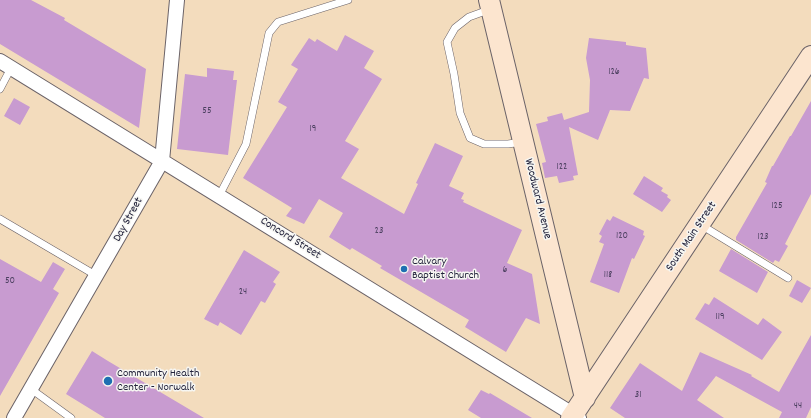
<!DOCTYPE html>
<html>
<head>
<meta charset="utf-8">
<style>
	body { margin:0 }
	canvas { display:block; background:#f3dcbd }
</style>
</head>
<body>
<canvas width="811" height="418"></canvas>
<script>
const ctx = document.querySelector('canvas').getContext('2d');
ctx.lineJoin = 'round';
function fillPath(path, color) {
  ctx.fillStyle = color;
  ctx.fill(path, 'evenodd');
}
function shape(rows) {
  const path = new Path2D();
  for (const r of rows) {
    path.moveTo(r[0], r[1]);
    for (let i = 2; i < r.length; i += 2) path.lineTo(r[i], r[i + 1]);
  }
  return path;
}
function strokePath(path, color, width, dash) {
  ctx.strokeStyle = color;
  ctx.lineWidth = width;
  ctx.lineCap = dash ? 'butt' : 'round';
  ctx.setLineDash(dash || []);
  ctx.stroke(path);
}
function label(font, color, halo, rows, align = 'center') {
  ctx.font = font + ' Dekko,sans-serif';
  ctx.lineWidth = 3;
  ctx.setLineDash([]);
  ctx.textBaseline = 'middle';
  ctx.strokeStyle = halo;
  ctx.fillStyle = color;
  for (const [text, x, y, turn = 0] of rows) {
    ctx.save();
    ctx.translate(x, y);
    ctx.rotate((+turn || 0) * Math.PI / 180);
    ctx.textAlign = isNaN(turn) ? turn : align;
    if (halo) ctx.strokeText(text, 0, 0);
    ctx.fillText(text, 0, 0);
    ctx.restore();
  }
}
fillPath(shape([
	[0,0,31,0,65,18,64,20,146,69,139,128,0,44],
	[345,35,374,51,364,68,382,79,345,141,359,149,341,178,404,214,418,184,416,183,435,143,463,156,449,186,464,193,461,199,464,200,463,202,522,230,507,263,532,274,540,324,526,318,506,352,465,327,469,320,380,268,382,266,352,248,350,250,329,237,343,213,319,199,304,224,286,216,292,208,243,178,287,107,278,102,298,69,291,65,309,38,315,42,317,39,337,51],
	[589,38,626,42,626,45,646,48,649,79,644,78,630,111,610,110,598,140,569,127,578,175,573,176,574,180,559,183,557,176,545,178,542,163,546,162,536,124,548,121,547,117,562,113,564,120,589,112,590,80,586,58],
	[207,68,234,71,233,80,237,80,228,155,177,149,185,74,207,77],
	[14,98,30,107,20,125,4,116],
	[811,101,811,194,785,244,788,246,779,262,775,260,773,263,736,240,736,237,767,183,765,182,772,166,773,166,790,136,791,136],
	[644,176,663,188,661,191,668,195,667,197,671,200,662,212,633,194],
	[613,216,644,231,643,235,645,236,634,259,632,258,619,293,590,282,604,244,599,242,602,236,599,234,607,219,610,221],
	[731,249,768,272,757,293,719,271],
	[244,250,280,272,273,282,276,284,265,303,261,301,241,335,220,322,218,326,204,319],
	[0,259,41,282,53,262,65,269,53,289,59,293,0,396],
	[797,280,811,288,802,303,789,296],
	[714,297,758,325,763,318,782,332,762,360,695,319,705,303,709,305],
	[811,335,811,407,806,418,779,418,782,412,716,376,697,400,724,418,625,418,610,408,640,363,682,391,700,352,752,375,751,376,779,392],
	[92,351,108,361,204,418,105,418,66,394],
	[481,390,489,394,490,393,532,418,481,418,468,410]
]), '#c89bd0');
const service = shape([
	[491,9,469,17,455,28,447,42,454,74,460,113,470,138,484,144,508,144,522,142],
	[0,89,11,68],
	[219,196,246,144,269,33,278,22,348,0],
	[0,219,97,276],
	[701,225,788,278],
	[31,389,71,418]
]);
const minor = shape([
	[0,61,579,418],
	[14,418,162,161,177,0]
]);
const secondary = shape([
	[489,0,585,398],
	[571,418,811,56]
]);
strokePath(service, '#6b6368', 8);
strokePath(minor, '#6b6368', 16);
strokePath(secondary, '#6b6368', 22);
strokePath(service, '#fff', 7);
strokePath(minor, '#fff', 14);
strokePath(secondary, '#fce5cf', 20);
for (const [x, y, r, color] of [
	[404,269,4,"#1f6fb2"],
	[108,381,5,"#1f6fb2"]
]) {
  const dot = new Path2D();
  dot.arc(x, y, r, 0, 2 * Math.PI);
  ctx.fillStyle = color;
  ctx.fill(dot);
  strokePath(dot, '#f6f6f2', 1.5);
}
label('10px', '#4c4060', null, [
	["126",614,73],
	["55",207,112],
	["19",313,130],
	["122",562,168],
	["125",777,207],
	["23",379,232],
	["120",622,237],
	["123",763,238],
	["6",505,271],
	["118",608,276],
	["50",10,282],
	["24",243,293],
	["119",720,318],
	["31",638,396],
	["44",798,407]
]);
label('12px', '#22223b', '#f6f6f2', [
	["Woodward Avenue",537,199,76],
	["Day Street",129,220,-61],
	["South Main Street",692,237,-56],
	["Concord Street",290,239,32]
]);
label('12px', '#22223b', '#f6f6f2', [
	["Calvary",412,262],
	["Baptist Church",412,276],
	["Community Health",117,374],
	["Center - Norwalk",117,388]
], 'left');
</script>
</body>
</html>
